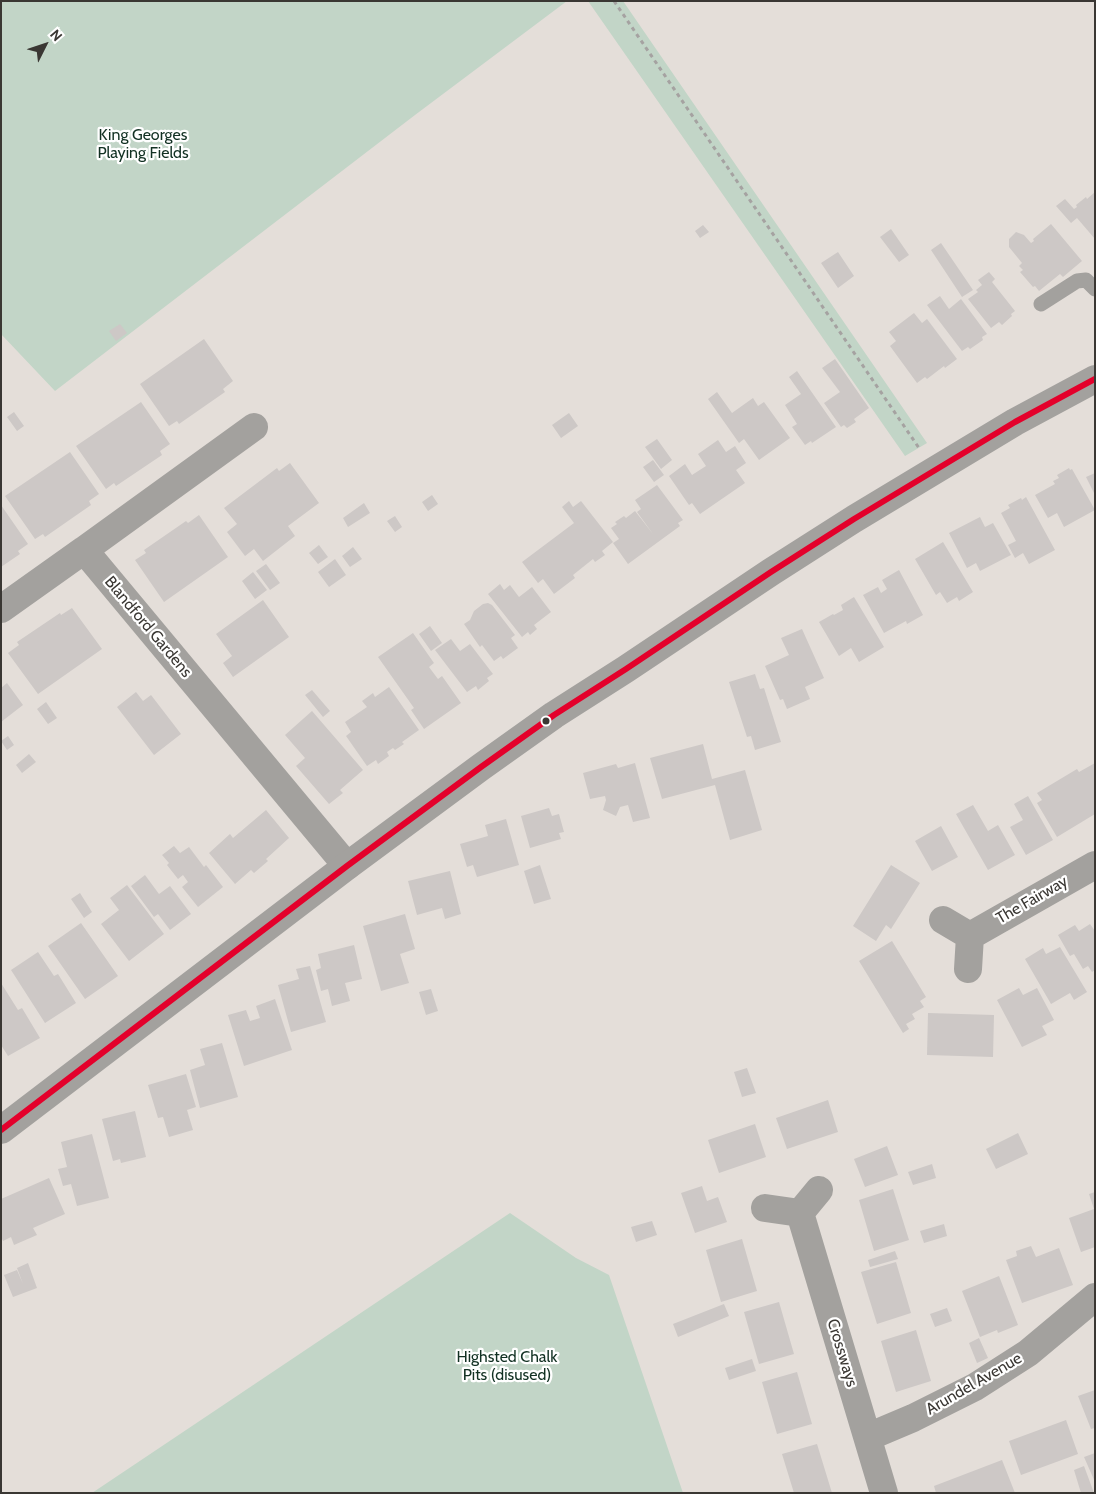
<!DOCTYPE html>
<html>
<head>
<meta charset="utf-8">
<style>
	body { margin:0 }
	#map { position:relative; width:1096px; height:1494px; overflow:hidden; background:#e4ded9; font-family:Cabin,sans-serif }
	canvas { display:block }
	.frame { position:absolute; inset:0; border:2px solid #3a3733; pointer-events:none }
	.north { position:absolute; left:20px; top:20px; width:50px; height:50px; -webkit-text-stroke:4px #fff; paint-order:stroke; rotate:49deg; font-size:14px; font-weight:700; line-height:20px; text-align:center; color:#3a3733 }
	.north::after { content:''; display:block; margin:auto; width:18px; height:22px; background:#3a3733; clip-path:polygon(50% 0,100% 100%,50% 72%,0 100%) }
</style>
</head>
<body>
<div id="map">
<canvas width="1096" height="1494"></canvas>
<div class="frame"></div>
<div class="north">N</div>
</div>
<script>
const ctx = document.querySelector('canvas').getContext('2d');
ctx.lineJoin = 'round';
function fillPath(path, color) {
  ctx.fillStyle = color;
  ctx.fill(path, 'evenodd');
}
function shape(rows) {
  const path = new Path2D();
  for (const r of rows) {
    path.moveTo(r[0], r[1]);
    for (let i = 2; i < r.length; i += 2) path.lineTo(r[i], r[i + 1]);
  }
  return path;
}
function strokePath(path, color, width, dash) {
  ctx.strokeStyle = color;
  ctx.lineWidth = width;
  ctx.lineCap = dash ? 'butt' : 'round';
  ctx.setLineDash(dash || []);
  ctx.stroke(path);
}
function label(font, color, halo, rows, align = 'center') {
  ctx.font = font + ' Cabin,sans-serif';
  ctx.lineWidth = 4.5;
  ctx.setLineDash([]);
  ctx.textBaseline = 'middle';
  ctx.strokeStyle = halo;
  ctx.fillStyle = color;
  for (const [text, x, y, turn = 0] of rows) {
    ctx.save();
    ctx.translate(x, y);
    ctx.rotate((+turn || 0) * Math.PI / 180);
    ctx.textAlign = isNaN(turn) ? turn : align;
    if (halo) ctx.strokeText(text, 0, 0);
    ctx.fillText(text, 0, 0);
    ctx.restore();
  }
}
fillPath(shape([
	[1,1,567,1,415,115,55,391,1,334],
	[588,1,623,1,927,443,905,456],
	[510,1213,576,1258,609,1275,683,1493,92,1493]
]), '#c2d5c7');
fillPath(shape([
	[1095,192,1095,239,1077,218,1071,223,1056,206,1065,199,1074,209,1077,207,1076,205,1086,197,1087,199],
	[1051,224,1082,261,1063,277,1060,274,1039,291,1035,286,1033,287,1020,272,1023,270,1019,266,1022,263,1009,247,1009,239,1016,232,1024,235,1031,243,1034,241,1033,239],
	[703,225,709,232,700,238,695,231],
	[891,229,909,255,899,262,880,237],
	[941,243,973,290,962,297,931,250],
	[838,252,854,276,838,288,821,263],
	[989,272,995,279,992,282,1015,311,1011,314,1012,316,1002,325,999,322,991,328,968,299,978,292,976,290,982,285,978,280],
	[940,296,949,309,961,299,987,334,982,337,983,340,970,349,968,347,962,351,927,305],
	[914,313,922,323,927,319,957,359,945,368,944,366,927,379,925,377,917,383,890,346,896,341,889,332],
	[120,324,127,333,116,341,109,331],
	[204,339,233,381,223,389,225,392,179,424,177,421,169,426,140,384],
	[835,359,869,408,854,419,856,422,847,428,844,425,841,427,824,403,840,392,822,368],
	[797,371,836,427,812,443,811,441,805,445,792,427,797,424,785,405,801,394,789,377],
	[717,392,732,413,753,398,758,406,764,402,790,438,759,460,744,439,739,443,708,399],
	[141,402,170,444,160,451,162,455,116,486,114,483,106,489,76,446],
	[14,412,24,426,17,431,7,417],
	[569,413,578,426,561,438,552,425],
	[657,439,672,460,661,469,645,447],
	[718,440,726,452,735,446,746,463,736,470,745,483,700,514,692,503,689,505,669,476,685,464,692,475,706,466,698,454],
	[70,452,99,494,89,501,91,505,45,537,43,534,35,539,5,496],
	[653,460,664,475,654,482,643,467],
	[290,463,319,503,288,526,295,536,263,561,254,549,245,556,227,532,237,524,224,508,277,468,279,471],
	[1069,468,1070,470,1072,469,1095,510,1064,527,1057,513,1048,518,1035,495,1055,484,1053,481,1059,478,1057,475],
	[1095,473,1095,495,1086,477],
	[657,485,683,520,678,523,680,526,628,564,613,543,619,539,611,528,617,524,615,522,624,516,626,518,635,511,653,534,637,512,641,509,635,500],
	[432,495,438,504,428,511,422,502],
	[1026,497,1055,550,1029,564,1023,553,1015,558,1008,545,1016,541,1001,513,1010,508,1008,505,1021,498,1022,500],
	[569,501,573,507,581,501,613,542,602,551,605,555,595,562,593,559,573,575,575,578,554,594,543,579,538,583,522,562,574,523,562,507],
	[364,503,370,513,348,527,343,518],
	[1,505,28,544,18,551,20,554,1,567],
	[199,515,228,557,164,602,135,560,146,553,144,550,186,521,188,523],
	[395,516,402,527,395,532,387,521],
	[980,517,985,527,993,523,1011,555,980,571,976,563,967,568,949,533],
	[943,542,973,592,959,601,957,597,947,603,940,592,936,595,915,559],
	[319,545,328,557,318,564,309,553],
	[353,547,362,559,350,567,342,556],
	[335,559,346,575,329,587,318,572],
	[266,564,280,583,270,590,256,571],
	[899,570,923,615,907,624,906,621,884,633,863,595,878,587,881,593,887,589,882,580],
	[253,572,267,590,255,599,242,581],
	[500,584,504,590,510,585,519,597,532,587,551,612,534,625,537,629,530,635,528,632,522,637,488,594],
	[854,597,884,647,859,662,851,648,839,656,819,622,833,614,834,615,843,610,841,605],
	[263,600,289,637,233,677,223,663,232,656,216,634],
	[488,603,492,605,515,635,511,638,518,648,503,659,501,656,494,661,482,645,480,647,464,624,470,620,474,611,483,604],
	[72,608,102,649,38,694,8,653,19,645,17,642,60,613,61,615],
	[430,626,442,643,431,651,419,634],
	[802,629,824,678,805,687,810,699,787,709,783,699,780,700,765,666,789,655,781,638],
	[413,633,434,663,429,667,438,679,442,676,461,703,424,729,411,710,414,708,378,657],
	[451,639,460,651,470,644,493,674,487,678,489,681,478,690,476,686,467,692,435,650],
	[755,674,760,689,764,688,781,742,755,750,751,736,747,737,729,682],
	[7,683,23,705,1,722,1,688],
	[389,687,419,730,402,742,404,744,395,750,393,748,387,752,389,756,378,764,376,760,367,766,346,736,351,732,345,722,367,707,362,701,373,693,375,697],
	[312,690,330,711,323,717,305,695],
	[136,692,143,701,151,695,181,734,154,755,117,707],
	[46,702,57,718,48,724,37,709],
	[312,711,363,770,340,790,343,793,329,804,296,766,305,758,285,735],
	[8,736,14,745,7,750,1,741],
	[703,744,712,779,745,770,762,830,730,840,715,785,662,799,650,758],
	[29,754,36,762,22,773,16,765],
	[635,763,650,818,633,822,628,805,620,807,616,816,603,810,606,800,605,796,590,799,583,773,616,764,618,768],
	[1095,763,1095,814,1057,837,1037,803,1042,800,1037,793,1077,769,1079,772],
	[1028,796,1053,840,1026,855,1010,827,1023,820,1014,804],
	[973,805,988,831,998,825,1015,855,988,870,956,814],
	[549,808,552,816,559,814,564,832,559,833,561,839,530,848,521,816],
	[266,810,289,838,266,859,268,861,254,873,251,870,235,884,209,853,230,834,233,838],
	[506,819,519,865,477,877,473,865,467,867,460,844,488,836,485,825],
	[941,826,958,857,932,871,915,841],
	[174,846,180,853,189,847,204,867,206,865,223,887,198,907,182,887,188,882,183,875,178,879,167,865,169,863,162,855],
	[540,865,551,899,534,904,524,871],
	[891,865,920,883,891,929,886,925,876,941,853,926],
	[450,871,461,914,445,919,442,908,417,915,408,881],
	[145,875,159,894,170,886,191,914,170,930,158,914,154,917,131,886],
	[127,885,164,934,129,961,101,924,119,910,110,898],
	[80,893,92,912,84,918,71,899],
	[405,914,415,949,400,954,409,983,381,991,363,926],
	[81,923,118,976,85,999,48,946],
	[1090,924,1095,931,1095,970,1092,972,1088,966,1083,969,1074,954,1070,956,1058,935,1075,925,1079,931],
	[892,941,926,997,920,1001,924,1007,912,1014,915,1019,906,1024,909,1029,903,1033,859,961],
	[354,945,362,979,345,983,350,1001,332,1006,328,989,321,991,316,970,321,968,318,954],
	[1060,947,1087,992,1074,1000,1070,993,1051,1004,1025,959,1043,948,1046,954],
	[38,952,54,976,58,974,76,1003,45,1023,11,970],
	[310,966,326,1022,291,1032,278,985,299,979,296,969],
	[1,983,18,1010,22,1008,40,1038,8,1056,1,1045],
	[1019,988,1023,995,1037,988,1054,1020,1042,1026,1047,1035,1022,1047,997,1000],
	[431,989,438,1011,426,1015,419,992],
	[275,999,292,1050,244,1066,228,1015,246,1010,250,1021,260,1018,256,1006],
	[928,1013,994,1015,993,1057,927,1055],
	[222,1043,238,1097,200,1108,190,1070,205,1065,200,1049],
	[747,1068,756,1093,742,1097,734,1072],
	[186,1074,196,1107,187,1110,193,1130,169,1137,163,1117,158,1118,148,1085],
	[828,1100,838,1132,787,1149,776,1118],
	[135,1111,146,1157,121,1163,120,1159,113,1161,102,1119],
	[755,1124,766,1157,719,1173,708,1140],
	[1018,1133,1028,1154,996,1169,986,1149],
	[92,1134,109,1198,77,1206,71,1184,63,1186,58,1169,67,1167,61,1142],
	[887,1146,898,1175,865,1187,854,1159],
	[932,1164,936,1178,913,1185,908,1172],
	[49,1178,65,1214,33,1228,37,1235,14,1245,11,1237,3,1241,1,1237,1,1199],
	[702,1186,707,1201,718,1197,727,1222,695,1233,681,1193],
	[893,1189,909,1240,874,1251,859,1200],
	[1095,1192,1095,1247,1081,1252,1069,1218,1094,1209,1089,1194],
	[652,1221,657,1235,636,1242,631,1227],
	[944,1224,947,1236,924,1243,920,1231],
	[742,1239,757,1291,721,1302,706,1250],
	[1031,1246,1036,1257,1059,1248,1073,1285,1022,1303,1006,1260,1017,1256,1016,1251],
	[895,1251,898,1259,870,1267,868,1260],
	[896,1262,911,1313,877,1324,861,1272],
	[28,1263,37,1288,13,1297,4,1275,17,1270,23,1284,17,1268],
	[999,1276,1018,1325,998,1333,997,1330,980,1337,962,1291],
	[779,1302,794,1354,759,1364,744,1312],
	[724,1304,729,1316,678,1337,673,1324],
	[947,1308,952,1321,935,1327,930,1314],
	[916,1330,931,1381,896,1392,881,1341],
	[979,1338,988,1358,977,1363,969,1343],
	[752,1359,756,1371,729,1380,725,1368],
	[797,1372,812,1424,777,1434,762,1382],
	[1095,1390,1095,1428,1091,1429,1078,1396],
	[1066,1420,1078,1454,1021,1475,1009,1441],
	[817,1444,832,1493,794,1493,782,1454],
	[1095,1453,1095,1482,1084,1457],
	[1002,1460,1015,1493,936,1493,934,1486],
	[1084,1466,1094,1493,1081,1493,1074,1470]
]), '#cdc8c6');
strokePath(shape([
	[614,1,919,448]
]), '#a5a2a1', 3, [4, 4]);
strokePath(shape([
	[1041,304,1077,281,1086,280,1095,289]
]), '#a3a19e', 15);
strokePath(shape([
	[254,427,84,550,347,866],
	[1,609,84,550],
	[943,920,970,936,968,969],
	[970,936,1095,865],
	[765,1208,800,1213,819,1190],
	[800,1213,884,1493],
	[868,1437,913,1418,975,1387,1028,1353,1095,1297]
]), '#a3a19e', 28);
strokePath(shape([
	[1,1130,347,866,481,767,554,715,626,669,771,572,854,519,1015,422,1095,379]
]), '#a3a19e', 28);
strokePath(shape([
	[1,1130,347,866,481,767,554,715,626,669,771,572,854,519,1015,422,1095,379]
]), '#e4002b', 6);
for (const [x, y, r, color] of [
	[546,721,4.5,"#3a3733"]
]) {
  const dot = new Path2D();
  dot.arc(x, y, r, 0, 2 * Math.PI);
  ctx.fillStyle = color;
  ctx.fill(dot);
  strokePath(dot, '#fff', 2);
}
label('16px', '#123123', '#fff', [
	["King Georges",143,135],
	["Playing Fields",143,153],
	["Highsted Chalk",507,1357],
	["Pits (disused)",507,1375]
]);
label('16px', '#3a3733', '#fff', [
	["Blandford Gardens",148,627,50],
	["The Fairway",1032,900,-30],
	["Crossways",842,1353,73],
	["Arundel Avenue",974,1384,-30]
]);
</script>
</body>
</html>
